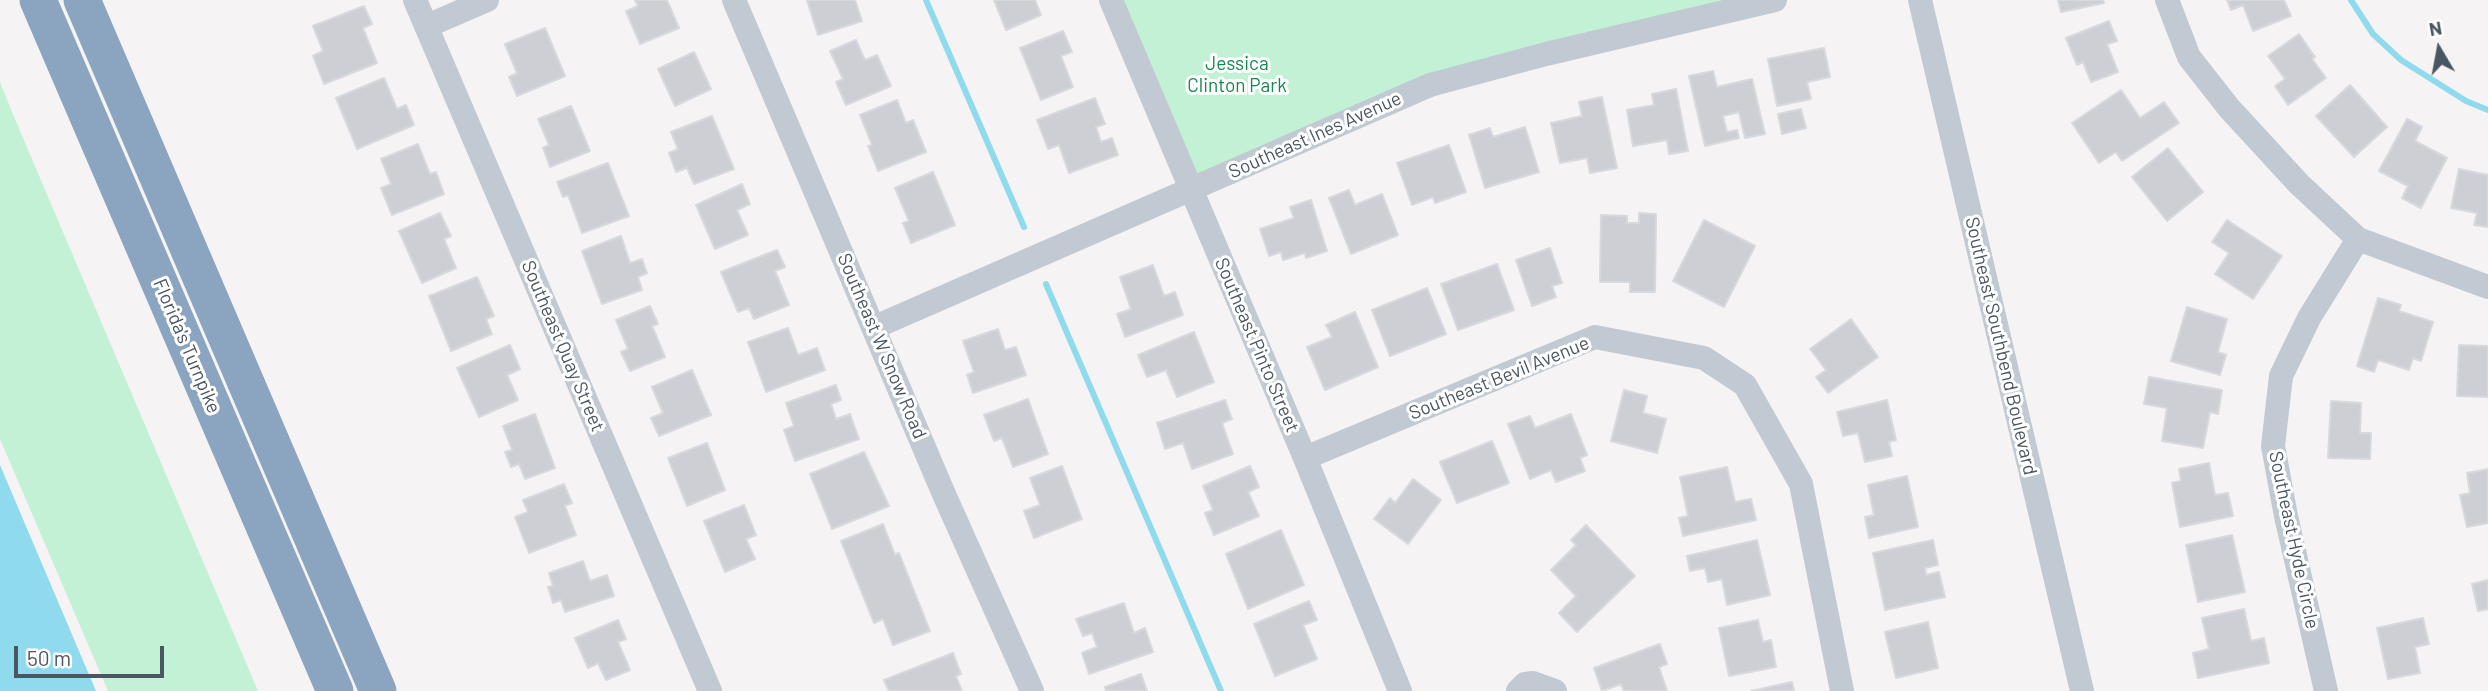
<!DOCTYPE html>
<html>
<head>
<meta charset="utf-8">
<style>
	body { margin:0 }
	#map { position:relative; width:2488px; height:691px; overflow:hidden; background:#f5f3f3; font-family:Barlow,sans-serif }
	canvas { display:block }
	.north { position:absolute; left:2404px; top:14px; width:70px; height:70px; -webkit-text-stroke:5px #fff; paint-order:stroke; rotate:350deg; font-size:19px; font-weight:700; line-height:28px; text-align:center; color:#4a5661 }
	.north::after { content:''; display:block; margin:auto; width:24px; height:32px; background:#4a5661; clip-path:polygon(50% 0,100% 100%,50% 72%,0 100%) }
	.scale { position:absolute; left:14px; top:646px; width:150px; height:32px; box-sizing:border-box; border:4px solid #4a5661; border-top:0; padding-left:9px; font-size:21px; line-height:24px; white-space:nowrap; color:#4a5661; -webkit-text-stroke:5px #fff; paint-order:stroke }
</style>
</head>
<body>
<div id="map">
<canvas width="2488" height="691"></canvas>
<div class="north">N</div>
<div class="scale">50 m</div>
</div>
<script>
const ctx = document.querySelector('canvas').getContext('2d');
ctx.lineJoin = 'round';
function fillPath(path, color) {
  ctx.fillStyle = color;
  ctx.fill(path, 'evenodd');
}
function shape(rows) {
  const path = new Path2D();
  for (const r of rows) {
    path.moveTo(r[0], r[1]);
    for (let i = 2; i < r.length; i += 2) path.lineTo(r[i], r[i + 1]);
  }
  return path;
}
function strokePath(path, color, width, dash) {
  ctx.strokeStyle = color;
  ctx.lineWidth = width;
  ctx.lineCap = dash ? 'butt' : 'round';
  ctx.setLineDash(dash || []);
  ctx.stroke(path);
}
function label(font, color, halo, rows, align = 'center') {
  ctx.font = font + ' Barlow,sans-serif';
  ctx.lineWidth = 6;
  ctx.setLineDash([]);
  ctx.textBaseline = 'middle';
  ctx.strokeStyle = halo;
  ctx.fillStyle = color;
  for (const [text, x, y, turn = 0] of rows) {
    ctx.save();
    ctx.translate(x, y);
    ctx.rotate((+turn || 0) * Math.PI / 180);
    ctx.textAlign = isNaN(turn) ? turn : align;
    if (halo) ctx.strokeText(text, 0, 0);
    ctx.fillText(text, 0, 0);
    ctx.restore();
  }
}
fillPath(shape([
	[1122,0,1732,0,1562,38,1196,176],
	[0,82,12,112,258,691,108,691,0,439]
]), '#c3f1d5');
fillPath(shape([
	[0,465,96,691,0,691]
]), '#90daee');
strokePath(shape([
	[926,0,1024,227],
	[2351,0,2373,34,2401,60,2466,101,2488,110],
	[1046,284,1221,691]
]), '#90daee', 6);
const building = shape([
	[635,0,667,0,679,28,640,44,626,11,638,6,635,0],
	[807,0,855,0,862,21,818,35,807,0],
	[994,0,1035,0,1041,15,1006,30,994,0],
	[2058,0,2103,0,2104,3,2061,12,2058,0],
	[2227,0,2284,0,2291,16,2253,31,2243,5,2231,10,2227,0],
	[364,6,372,24,363,28,377,63,324,84,313,56,323,51,313,26,364,6],
	[2109,21,2117,41,2107,44,2118,72,2091,82,2083,62,2077,65,2066,38,2109,21],
	[545,28,565,76,517,96,509,77,517,73,505,44,545,28],
	[1063,31,1072,52,1061,56,1073,87,1041,100,1020,48,1063,31],
	[2299,34,2315,57,2312,59,2326,78,2288,105,2275,86,2285,79,2268,56,2299,34],
	[856,40,865,60,877,55,891,86,846,105,836,82,843,79,830,51,856,40],
	[1824,48,1830,77,1807,82,1811,99,1777,106,1768,59,1824,48],
	[694,52,711,89,675,106,658,69,694,52],
	[1713,71,1717,87,1752,79,1765,134,1745,138,1739,112,1723,116,1727,132,1737,130,1739,138,1705,146,1689,76,1713,71],
	[384,78,397,109,406,105,414,125,357,149,336,98,384,78],
	[2350,85,2387,127,2354,157,2316,116,2350,85],
	[1676,89,1688,151,1669,154,1667,140,1633,146,1627,110,1654,105,1652,94,1676,89],
	[2121,90,2140,118,2164,102,2179,123,2122,161,2116,152,2099,163,2072,123,2121,90],
	[1602,97,1617,168,1590,173,1587,158,1560,163,1551,123,1582,116,1579,102,1602,97],
	[1095,98,1105,124,1096,127,1101,142,1112,138,1118,155,1069,173,1059,145,1048,149,1037,120,1095,98],
	[897,100,906,123,913,120,926,152,878,171,868,146,872,145,860,115,897,100],
	[571,106,590,151,550,167,543,148,549,145,538,119,571,106],
	[1801,109,1806,128,1782,134,1778,114,1801,109],
	[712,116,734,169,694,184,687,168,676,172,669,153,678,149,671,132,712,116],
	[2407,119,2422,127,2415,141,2447,158,2421,208,2402,198,2408,186,2379,171,2407,119],
	[1525,127,1539,172,1485,188,1469,135,1490,128,1493,137,1525,127],
	[418,144,430,174,436,172,444,194,392,215,381,188,391,184,381,159,418,144],
	[1449,145,1466,192,1435,203,1433,197,1412,205,1397,163,1449,145],
	[2168,148,2203,192,2167,221,2132,177,2168,148],
	[608,163,629,216,582,233,568,195,563,197,557,182,608,163],
	[2459,169,2488,175,2488,227,2474,225,2477,213,2451,208,2459,169],
	[933,172,955,225,911,243,903,223,909,221,895,188,933,172],
	[742,184,750,204,737,210,748,235,715,249,696,205,742,184],
	[1349,190,1355,205,1382,194,1398,235,1351,254,1329,198,1349,190],
	[1311,200,1327,251,1306,258,1305,253,1283,260,1281,252,1269,256,1260,229,1294,218,1290,207,1311,200],
	[440,213,451,236,444,239,456,268,422,283,399,231,440,213],
	[1639,213,1656,214,1655,292,1630,292,1630,282,1600,282,1601,215,1627,216,1627,223,1639,223,1639,213],
	[1704,220,1755,246,1724,307,1673,281,1704,220],
	[2227,220,2282,256,2253,299,2215,274,2229,253,2212,242,2227,220],
	[621,236,630,263,642,259,647,273,638,277,642,290,602,304,582,251,621,236],
	[1550,248,1562,283,1552,286,1556,297,1532,306,1516,260,1550,248],
	[777,250,785,267,775,271,789,305,754,319,749,308,738,312,721,272,777,250],
	[1497,264,1514,310,1458,330,1441,284,1497,264],
	[1153,265,1164,296,1175,292,1183,315,1125,337,1117,314,1131,309,1120,277,1153,265],
	[477,277,494,316,486,319,492,334,451,351,429,296,477,277],
	[1427,288,1446,334,1390,356,1372,310,1427,288],
	[2378,298,2401,305,2399,311,2433,322,2421,361,2413,358,2409,370,2378,360,2374,372,2357,366,2378,298],
	[650,306,658,324,652,326,665,357,630,371,621,352,628,349,616,320,650,306],
	[2187,307,2227,319,2218,352,2226,355,2220,375,2171,361,2187,307],
	[1355,312,1378,367,1325,390,1307,347,1332,337,1326,325,1355,312],
	[1851,319,1878,357,1828,393,1816,377,1826,370,1810,349,1851,319],
	[788,328,798,355,817,348,825,370,766,392,748,342,788,328],
	[998,329,1005,350,1016,347,1026,375,973,393,967,375,974,372,963,341,998,329],
	[1194,332,1214,382,1177,397,1166,370,1147,377,1138,355,1194,332],
	[510,345,520,369,507,375,518,400,479,417,457,368,510,345],
	[2459,345,2488,346,2488,397,2457,396,2459,345],
	[692,370,711,415,659,436,651,418,663,413,652,387,692,370],
	[2149,377,2222,390,2218,414,2210,412,2203,448,2162,441,2167,408,2144,404,2149,377],
	[836,385,841,400,831,404,836,419,850,414,859,439,795,461,784,430,794,426,786,403,836,385],
	[1624,390,1647,396,1643,413,1666,419,1657,453,1611,441,1624,390],
	[1028,399,1048,454,1013,467,1002,438,994,441,984,415,1028,399],
	[1225,400,1232,419,1222,423,1233,454,1192,469,1183,443,1165,449,1157,423,1225,400],
	[1887,400,1896,440,1889,442,1892,456,1865,462,1858,433,1843,436,1837,412,1887,400],
	[2331,401,2361,403,2360,433,2371,433,2370,459,2328,458,2331,401],
	[535,414,555,468,525,479,519,464,511,467,505,452,512,450,503,426,535,414],
	[1571,414,1587,455,1580,458,1585,471,1556,482,1551,470,1530,479,1508,424,1530,416,1535,428,1571,414],
	[1492,441,1509,483,1457,503,1440,462,1492,441],
	[707,443,725,490,687,506,668,458,707,443],
	[864,452,889,506,832,529,810,474,864,452],
	[2209,463,2215,495,2228,493,2233,516,2180,527,2172,483,2181,481,2179,469,2209,463],
	[1062,466,1082,519,1034,538,1024,511,1040,505,1030,478,1062,466],
	[1250,466,1259,487,1248,492,1259,516,1214,535,1205,513,1213,510,1203,486,1250,466],
	[1727,467,1735,502,1751,499,1756,520,1683,536,1679,518,1688,516,1680,477,1727,467],
	[2488,469,2488,523,2467,527,2460,495,2470,493,2467,473,2488,469],
	[1907,476,1918,527,1869,538,1865,517,1874,515,1868,485,1907,476],
	[1413,479,1441,500,1408,544,1374,519,1390,498,1395,503,1413,479],
	[564,484,572,503,565,506,576,535,529,553,515,517,528,512,523,500,564,484],
	[744,505,756,535,746,539,755,559,725,572,704,521,744,505],
	[883,524,895,555,899,553,930,631,893,645,883,619,874,623,841,541,883,524],
	[1586,525,1635,576,1577,632,1559,613,1576,596,1551,570,1576,545,1571,540,1586,525],
	[1281,530,1304,585,1248,609,1226,554,1281,530],
	[2232,535,2245,592,2198,602,2186,545,2232,535],
	[1757,540,1770,595,1727,605,1722,579,1708,582,1705,568,1690,571,1687,556,1757,540],
	[1933,540,1938,565,1925,568,1926,575,1939,572,1945,597,1885,610,1873,553,1933,540],
	[583,561,590,581,607,575,614,596,565,612,561,600,553,603,548,587,553,586,549,573,583,561],
	[2488,580,2488,609,2478,611,2472,584,2488,580],
	[1309,601,1317,620,1303,625,1317,659,1275,676,1254,624,1309,601],
	[1124,603,1134,633,1145,628,1153,652,1089,674,1082,653,1097,647,1092,633,1083,636,1076,619,1124,603],
	[2244,609,2251,641,2264,638,2269,663,2198,678,2193,653,2209,649,2202,618,2244,609],
	[2423,618,2429,644,2415,647,2420,673,2388,679,2377,628,2423,618],
	[618,620,626,639,618,642,630,670,606,680,598,663,588,668,575,638,618,620],
	[1758,620,1763,642,1771,640,1776,667,1729,676,1719,628,1758,620],
	[1928,622,1938,668,1896,678,1885,632,1928,622],
	[1660,644,1667,664,1659,667,1667,691,1624,691,1621,684,1602,691,1594,668,1660,644],
	[953,653,961,674,956,676,962,691,889,691,884,680,953,653],
	[1141,674,1147,691,1106,691,1105,687,1141,674],
	[1792,682,1794,691,1751,691,1792,682]
]);
fillPath(building, '#cdcfd5');
strokePath(building, '#d7d9de', 2);
strokePath(shape([
	[415,0,710,691],
	[734,0,943,492,1032,691],
	[1111,0,1305,458,1400,691],
	[1920,0,2082,691],
	[2167,0,2189,57,2229,108,2299,184,2358,239,2488,287],
	[427,26,487,0],
	[875,327,1430,85,1546,54,1775,0],
	[1305,458,1595,337,1704,358,1745,385,1801,484,1842,691],
	[1518,691,1525,684,1533,683,1555,691],
	[2326,691,2286,516,2273,446,2281,376,2309,318,2358,239]
]), '#c1cad2', 24);
strokePath(shape([
	[38,0,335,691],
	[82,0,378,691]
]), '#8ba5c1', 37);
label('19px', '#17864f', '#fff', [
	["Jessica",1237,64],
	["Clinton Park",1237,86]
]);
label('19px', '#4a5661', '#fff', [
	["Southeast Ines Avenue",1315,135,-24],
	["Southeast Pinto Street",1257,345,67],
	["Florida's Turnpike",187,346,67],
	["Southeast Quay Street",563,346,67],
	["Southeast W Snow Road",882,346,67],
	["Southeast Southbend Boulevard",2001,346,77],
	["Southeast Bevil Avenue",1499,378,-22],
	["Southeast Hyde Circle",2294,540,78]
]);
</script>
</body>
</html>
